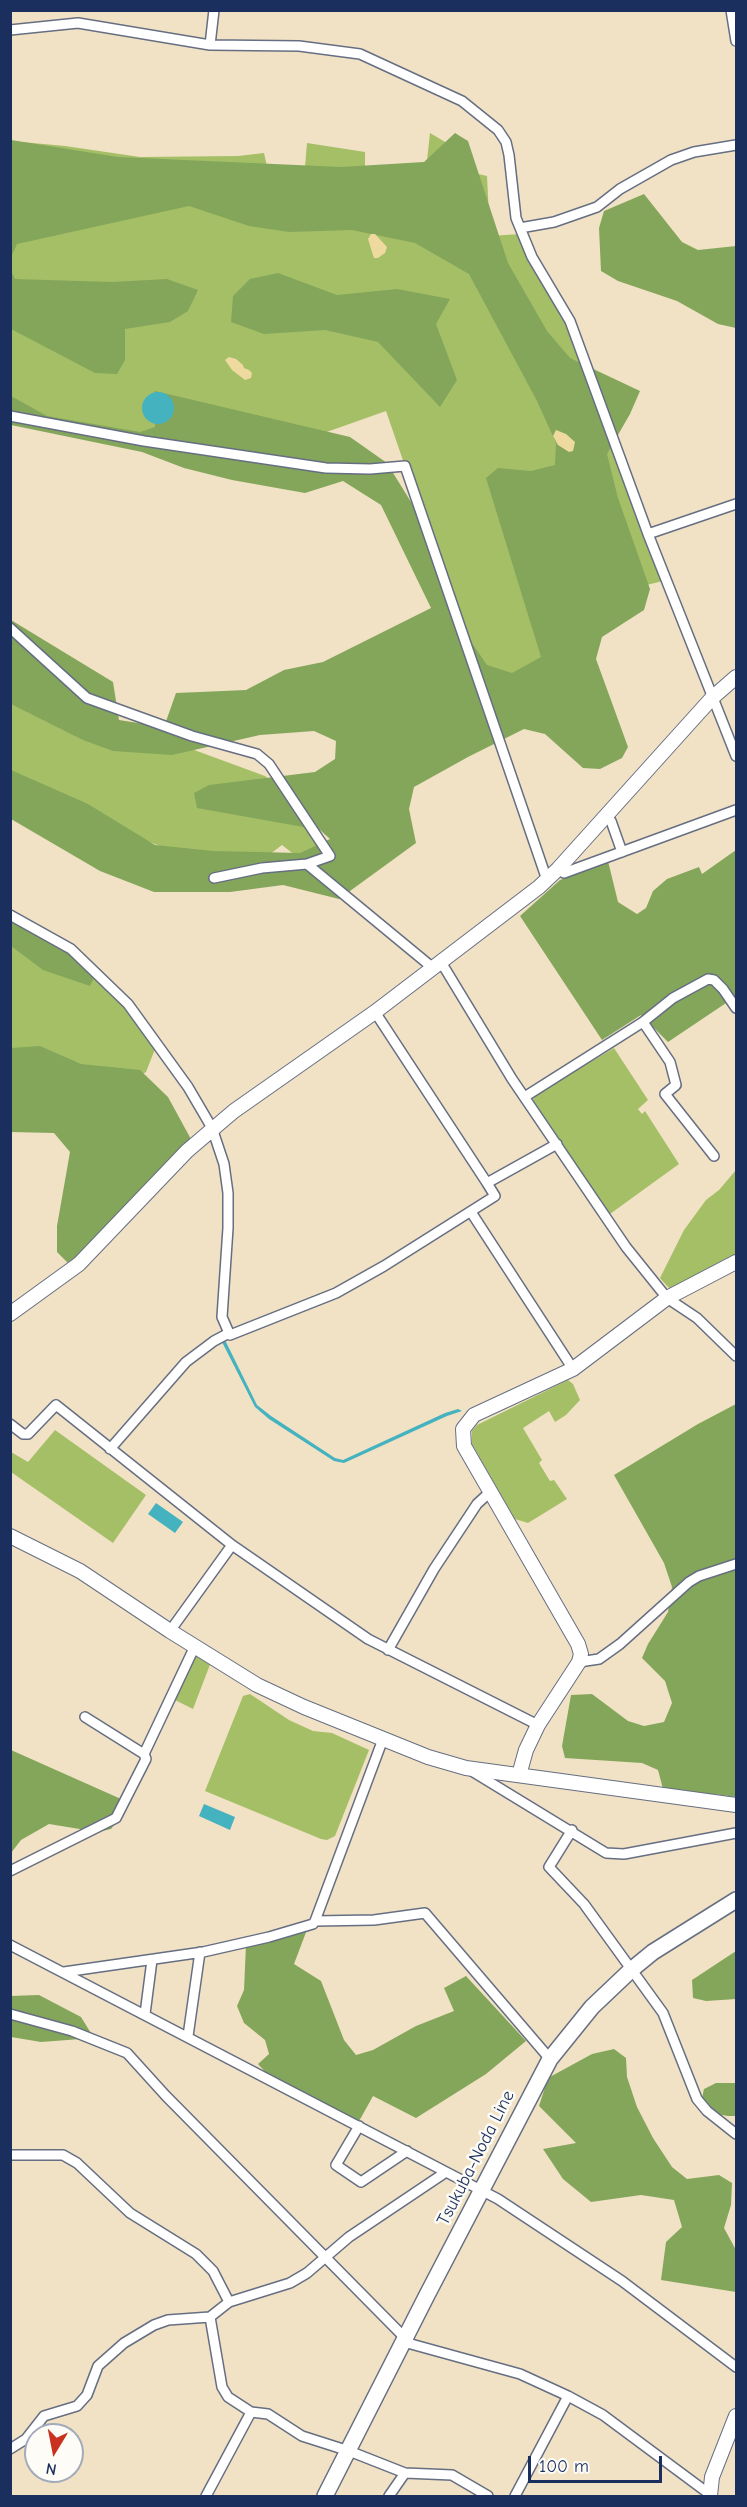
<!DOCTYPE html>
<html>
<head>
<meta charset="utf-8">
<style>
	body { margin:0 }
	#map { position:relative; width:747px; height:2507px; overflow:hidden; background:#f1e2c5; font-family:"Comic Neue",sans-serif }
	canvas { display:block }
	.frame { position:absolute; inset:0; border:12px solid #1b2f5e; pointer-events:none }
	.north { position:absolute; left:24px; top:2423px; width:60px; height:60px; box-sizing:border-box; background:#fdfcf7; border:2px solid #a3aaba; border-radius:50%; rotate:190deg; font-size:16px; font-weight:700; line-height:24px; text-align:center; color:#1b2f5e }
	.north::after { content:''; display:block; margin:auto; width:21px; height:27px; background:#c8321e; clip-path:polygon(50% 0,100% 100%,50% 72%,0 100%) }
	.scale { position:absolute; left:528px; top:2456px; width:134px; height:27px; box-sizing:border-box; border:3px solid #1b2f5e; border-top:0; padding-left:8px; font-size:18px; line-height:21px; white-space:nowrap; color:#1b2f5e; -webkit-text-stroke:4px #fdfcf7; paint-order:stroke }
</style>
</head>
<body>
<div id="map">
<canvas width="747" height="2507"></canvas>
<div class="frame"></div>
<div class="north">N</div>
<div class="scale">100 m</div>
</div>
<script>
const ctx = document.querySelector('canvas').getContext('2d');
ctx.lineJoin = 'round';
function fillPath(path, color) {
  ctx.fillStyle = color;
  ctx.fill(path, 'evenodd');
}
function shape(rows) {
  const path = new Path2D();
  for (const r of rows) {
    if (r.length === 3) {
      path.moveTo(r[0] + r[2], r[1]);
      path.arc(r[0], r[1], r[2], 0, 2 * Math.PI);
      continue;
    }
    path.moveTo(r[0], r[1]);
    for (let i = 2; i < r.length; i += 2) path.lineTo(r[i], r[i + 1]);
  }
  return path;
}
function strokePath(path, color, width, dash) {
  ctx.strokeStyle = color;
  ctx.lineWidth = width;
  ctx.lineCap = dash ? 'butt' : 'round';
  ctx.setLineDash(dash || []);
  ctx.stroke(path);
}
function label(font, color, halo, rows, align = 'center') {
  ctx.font = font + ' "Comic Neue",sans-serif';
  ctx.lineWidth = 5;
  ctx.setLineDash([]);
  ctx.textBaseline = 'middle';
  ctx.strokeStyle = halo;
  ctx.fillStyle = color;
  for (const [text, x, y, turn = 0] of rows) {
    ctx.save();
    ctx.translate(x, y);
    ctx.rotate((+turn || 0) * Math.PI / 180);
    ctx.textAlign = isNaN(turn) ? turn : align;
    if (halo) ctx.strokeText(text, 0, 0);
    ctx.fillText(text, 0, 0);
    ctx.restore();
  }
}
fillPath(shape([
	[430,133,472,158,474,173,487,176,490,236,520,234,547,291,563,314,663,581,556,607,556,705,494,725,386,411,242,462,11,415,11,141,65,146,140,157,238,156,264,153,269,175,305,167,307,143,365,152,365,175,425,179],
	[10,640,118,722,265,776,280,788,324,850,323,877,282,845,249,870,223,870,52,805,11,782],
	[11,925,88,969,137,1012,157,1044,146,1072,99,1104,11,1098],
	[614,1048,648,1100,638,1109,642,1114,645,1111,679,1164,610,1214,533,1100,535,1095],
	[736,1170,736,1256,671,1289,668,1287,660,1278,684,1230,706,1200,719,1190],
	[568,1380,573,1384,580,1400,566,1415,555,1422,549,1411,523,1428,542,1460,539,1463,550,1481,554,1480,567,1499,528,1523,515,1519,472,1444,472,1431,477,1425],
	[55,1430,146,1495,113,1543,11,1472,11,1452,28,1462],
	[195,1652,211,1662,193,1709,175,1700],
	[250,1694,289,1720,313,1731,332,1733,369,1750,335,1836,327,1840,321,1839,205,1791,243,1696]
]), '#a5bf66');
fillPath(shape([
	[455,133,468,141,508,263,547,331,570,358,640,391,630,414,607,454,618,498,650,589,644,610,602,637,596,659,628,747,622,758,600,769,583,768,545,734,524,729,468,757,414,787,409,809,416,843,339,899,283,885,230,892,154,892,100,871,11,819,11,770,88,804,155,845,213,851,300,853,330,839,320,830,197,808,194,793,209,785,315,772,335,759,336,741,314,731,260,735,172,755,113,751,83,740,11,704,11,620,113,682,119,720,164,727,176,693,246,690,284,670,323,662,431,608,381,505,343,481,305,493,232,480,184,468,142,452,11,425,11,396,47,416,140,432,155,427,155,391,350,437,387,463,419,515,458,623,487,665,512,673,541,657,486,478,498,468,531,471,555,465,556,443,537,401,469,274,415,243,352,230,289,232,249,226,189,206,17,244,11,257,11,140,118,157,341,167,424,162],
	[644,194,682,242,698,250,736,246,736,328,718,324,677,301,618,281,601,271,599,228,604,211],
	[10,269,15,279,112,282,167,279,198,290,188,311,170,322,125,329,125,360,117,374,95,373,11,329],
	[278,273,337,295,397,289,450,299,436,324,457,380,440,407,378,342,325,330,264,334,231,322,233,296,250,279],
	[736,850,736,998,735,997,668,1042,641,1015,602,1040,520,916,560,880,608,861,618,902,637,914,646,908,653,891,667,879,699,867,702,874],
	[10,921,86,958,96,974,90,986,43,970,11,946],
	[40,1046,81,1064,140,1070,168,1097,192,1141,70,1265,57,1252,57,1226,70,1152,54,1133,11,1132,11,1048],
	[736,1404,736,1797,714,1794,666,1800,658,1770,642,1763,565,1758,562,1746,571,1695,592,1694,628,1721,644,1726,664,1722,672,1703,665,1681,642,1658,648,1644,668,1612,672,1587,664,1563,614,1475,698,1424],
	[11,1750,121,1799,123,1814,111,1829,98,1832,49,1824,21,1840,11,1853],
	[308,1927,294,1964,321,1981,344,2040,356,2055,373,2050,416,2026,454,2011,444,1988,466,1976,526,2041,486,2074,416,2118,373,2096,358,2123,269,2076,258,2064,269,2054,265,2040,244,2023,237,2006,244,1990,246,1945],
	[736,1951,736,1999,706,2001,693,1998,692,1980],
	[39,1995,81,2017,94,2038,41,2042,11,2037,10,1996],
	[614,2049,626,2058,627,2077,637,2107,653,2138,672,2167,687,2179,719,2175,732,2183,731,2205,724,2228,736,2250,736,2292,661,2280,666,2242,682,2227,674,2200,641,2195,591,2202,563,2179,543,2149,576,2143,539,2106,548,2078,592,2054],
	[716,2083,736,2083,736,2116,728,2116,699,2111,704,2089]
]), '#84a65b');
fillPath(shape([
	[371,234,375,234,387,247,385,253,378,258,374,258,372,252,368,239],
	[229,357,236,359,243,365,244,368,249,370,252,373,251,378,245,380,232,370,225,360],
	[556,430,566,434,575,442,573,451,569,452,558,445,553,436]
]), '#eeda9e');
fillPath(shape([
	[158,408,16],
	[225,1340,257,1405,271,1416,335,1458,343,1460,445,1413,458,1409,462,1411,447,1416,344,1463,334,1461,269,1419,255,1407,222,1342],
	[156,1503,183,1522,175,1533,148,1514],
	[204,1804,235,1817,230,1830,199,1816]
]), '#44b2bf');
const street = shape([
	[731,10,736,41],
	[10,30,78,23,210,45,299,46,360,54,462,101,498,130,506,142,509,155,516,218,532,257,570,321,648,534,736,756],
	[210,45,214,10],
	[520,228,554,222,597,207,620,189,671,160,694,152,736,145],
	[10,416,144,441,326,468,370,469,405,466,547,880],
	[648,534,736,504],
	[10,628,87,698,192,736,257,754,269,764,330,856,307,864,262,868,214,878],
	[606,817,611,821,622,852],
	[307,864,433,968],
	[558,869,564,873,736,810],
	[10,915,71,949,128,1004,188,1087,212,1128,224,1164,228,1193,228,1228,222,1317,229,1333],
	[441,962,512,1079,626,1247,667,1298,697,1318,736,1356],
	[375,1012,487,1183],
	[643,1022,673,998,708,979,714,980,723,989,736,1008],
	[526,1096,643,1022,670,1062,676,1085,665,1094,714,1156],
	[471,1212,573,1369],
	[10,1424,23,1434,28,1434,56,1405,232,1545,368,1639,538,1725],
	[110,1449,186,1362,214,1341,229,1333,230,1335,336,1293,384,1266,495,1196,487,1183,557,1144],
	[170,1631,232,1545],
	[388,1650,434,1569,477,1504,490,1492],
	[579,1662,599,1659,620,1644,689,1582,699,1576,736,1564],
	[85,1717,144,1754],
	[470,1770,606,1853,624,1854,736,1833],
	[572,1830,549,1867,584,1904,663,2013,697,2099,707,2111,736,2134],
	[10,1871,116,1818,146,1759,144,1754,195,1646],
	[315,1921,383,1739],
	[10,1945,498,2199,622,2281,736,2367],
	[64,1972,203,1952,269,1937,313,1924,315,1921,374,1920,425,1913,550,2059],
	[10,2014,72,2031,127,2053,166,2096,411,2344,520,2374,568,2396,603,2415,712,2496],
	[145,2014,152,1960],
	[188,2036,200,1952],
	[359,2126,336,2165,361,2182,407,2151],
	[10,2155,63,2155,77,2163,130,2213,196,2254,213,2271,229,2302],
	[210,2317,222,2387,228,2397,251,2412,268,2414,302,2436,349,2451,405,2473],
	[10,2449,26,2439,44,2416,77,2406,87,2395,98,2366,124,2343,154,2325,168,2320,210,2317,229,2302,290,2283,307,2273,349,2237,446,2172],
	[206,2496,251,2412],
	[389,2496,405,2473,452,2475,488,2496],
	[515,2496,568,2396]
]);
const secondary = shape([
	[10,1314,79,1264,187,1151,234,1111,375,1012,539,887,558,869,712,698,736,677],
	[10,1536,80,1571,170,1631,257,1685,304,1707,428,1757,466,1768,736,1805],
	[519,1775,526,1750,538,1725,579,1662,581,1654,578,1644,464,1446,463,1429,474,1415,573,1369,667,1298,736,1262],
	[710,2496,712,2477,736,2416]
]);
const primary = shape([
	[325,2496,427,2295,550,2059,592,2007,631,1970,653,1952,736,1900]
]);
strokePath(street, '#666e82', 12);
strokePath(secondary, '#666e82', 16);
strokePath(primary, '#666e82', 18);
strokePath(street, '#fff', 9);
strokePath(secondary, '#fff', 14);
strokePath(primary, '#fff', 15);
label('18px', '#1b2f5e', '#fdfcf7', [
	["Tsukuba-Noda Line",476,2158,-63]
]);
</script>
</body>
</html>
